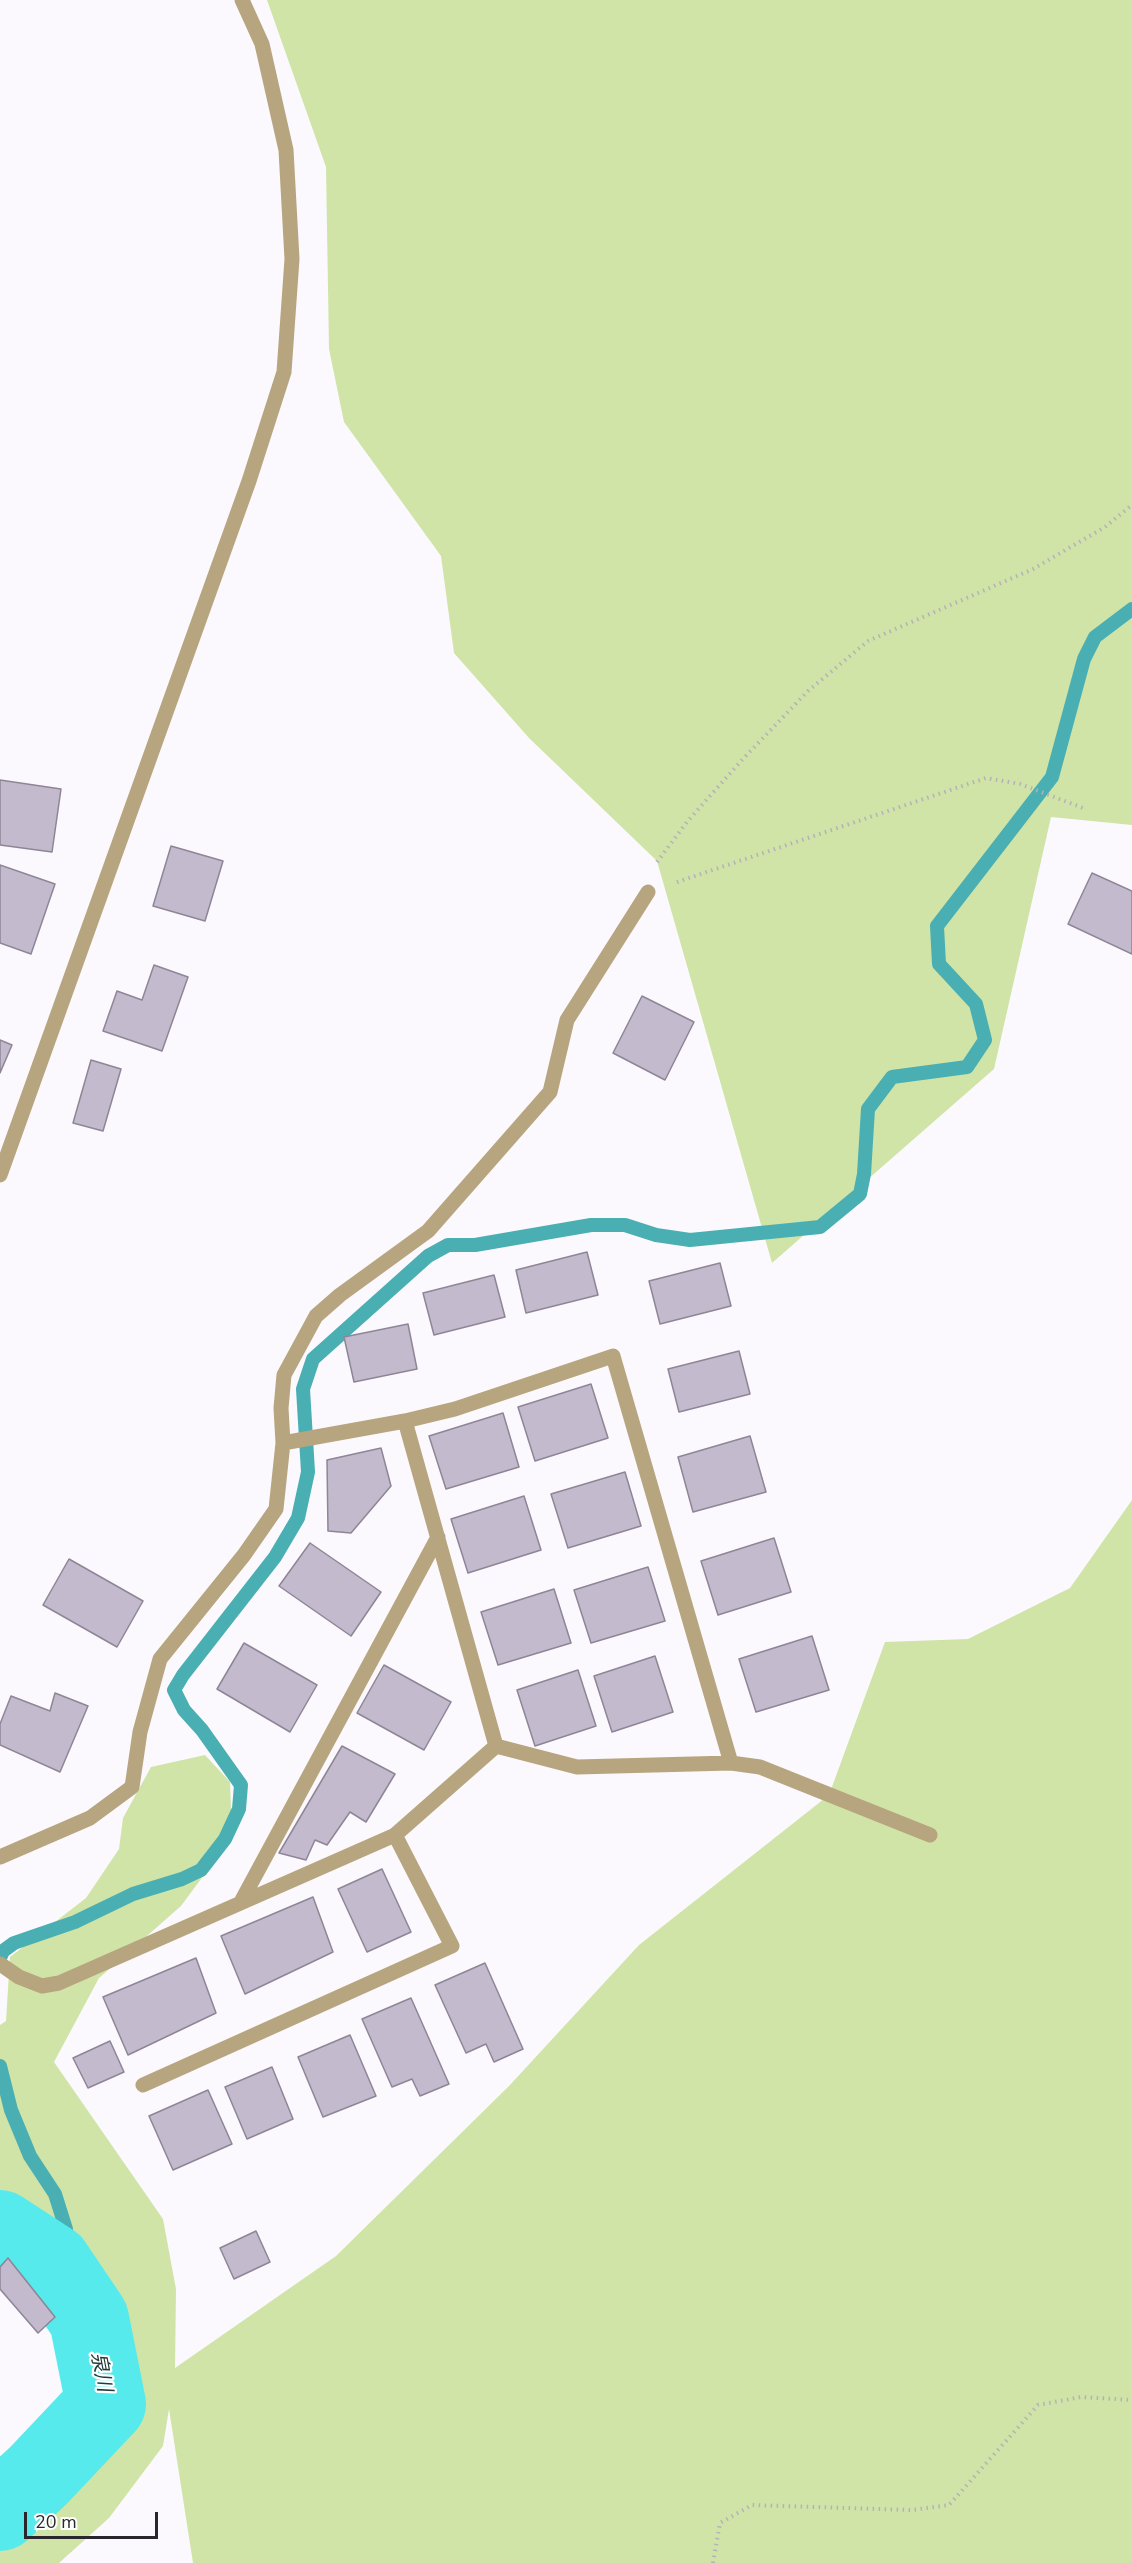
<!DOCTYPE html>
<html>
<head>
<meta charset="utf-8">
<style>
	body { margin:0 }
	#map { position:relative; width:1132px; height:2563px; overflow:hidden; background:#fbf9fd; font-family:"Nunito Sans",sans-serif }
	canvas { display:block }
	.scale { position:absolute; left:24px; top:2512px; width:134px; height:27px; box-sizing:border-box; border:3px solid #2a262d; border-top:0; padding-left:8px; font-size:18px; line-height:21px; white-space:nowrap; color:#2a262d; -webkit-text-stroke:4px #fff; paint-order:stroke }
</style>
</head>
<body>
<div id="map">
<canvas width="1132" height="2563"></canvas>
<div class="scale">20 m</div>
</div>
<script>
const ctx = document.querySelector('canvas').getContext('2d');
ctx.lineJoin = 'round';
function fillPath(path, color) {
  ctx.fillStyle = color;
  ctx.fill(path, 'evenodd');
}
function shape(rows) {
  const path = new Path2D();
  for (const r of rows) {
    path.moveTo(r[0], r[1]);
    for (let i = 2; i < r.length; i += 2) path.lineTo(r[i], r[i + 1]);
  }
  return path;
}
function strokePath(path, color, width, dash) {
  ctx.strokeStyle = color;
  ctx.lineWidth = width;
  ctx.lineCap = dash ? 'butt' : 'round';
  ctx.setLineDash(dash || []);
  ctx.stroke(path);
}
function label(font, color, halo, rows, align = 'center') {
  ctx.font = font + ' "Nunito Sans","Noto Sans JP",sans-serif';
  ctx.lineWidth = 4.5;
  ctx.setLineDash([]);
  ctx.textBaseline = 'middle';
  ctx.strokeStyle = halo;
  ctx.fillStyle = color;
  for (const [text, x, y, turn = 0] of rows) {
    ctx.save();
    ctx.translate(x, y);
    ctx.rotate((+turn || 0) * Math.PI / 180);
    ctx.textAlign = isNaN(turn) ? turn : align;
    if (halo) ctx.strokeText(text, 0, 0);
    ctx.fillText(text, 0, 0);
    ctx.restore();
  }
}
fillPath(shape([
	[267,0,1132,0,1132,825,1051,817,994,1069,772,1263,657,861,529,738,454,653,441,556,344,422,329,349,326,167],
	[1132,1500,1132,2563,193,2563,169,2409,163,2446,109,2518,59,2563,0,2563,0,2507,106,2404,91,2279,0,2215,0,2025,6,2021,10,1957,86,1898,119,1849,123,1818,151,1767,205,1755,230,1782,232,1837,181,1906,99,1978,54,2062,163,2219,176,2289,175,2368,336,2256,509,2086,639,1945,829,1795,885,1642,968,1639,1070,1588]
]), '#d0e4a8');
strokePath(shape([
	[0,1958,3,1951,14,1943,75,1922,133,1894,182,1879,201,1870,225,1839,239,1809,241,1785,202,1730,184,1710,174,1690,183,1675,275,1557,298,1518,308,1472,303,1389,313,1359,428,1256,448,1245,475,1245,591,1225,625,1225,656,1235,690,1240,820,1227,860,1194,864,1174,868,1109,892,1077,967,1067,985,1040,976,1004,939,964,937,926,1052,777,1084,659,1095,637,1132,609],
	[0,2066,11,2110,30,2156,55,2194,66,2229,66,2242,57,2272]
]), '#4aafb3', 14);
strokePath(shape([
	[0,2230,52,2264,89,2319,106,2404,38,2476,0,2511]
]), '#57eaec', 80);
const building = shape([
	[0,780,61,789,52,852,0,845,0,780],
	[171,846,223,861,205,921,153,906,171,846],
	[0,865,55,884,31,954,0,943,0,865],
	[1092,873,1132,891,1132,954,1068,924,1092,873],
	[154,965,188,977,162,1051,103,1031,117,991,142,1000,154,965],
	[642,996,694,1022,665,1080,613,1053,642,996],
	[0,1040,12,1045,0,1073,0,1040],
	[91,1060,121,1069,103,1131,73,1123,91,1060],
	[587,1252,598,1295,526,1313,516,1270,587,1252],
	[720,1263,731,1306,660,1324,649,1281,720,1263],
	[494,1275,505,1317,434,1335,423,1293,494,1275],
	[408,1324,417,1369,354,1382,344,1337,408,1324],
	[739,1351,750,1394,679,1412,668,1369,739,1351],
	[591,1384,608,1438,535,1461,518,1407,591,1384],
	[503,1413,519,1467,446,1489,429,1436,503,1413],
	[750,1436,766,1492,693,1512,678,1457,750,1436],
	[381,1448,391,1486,351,1533,328,1531,327,1460,381,1448],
	[625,1472,641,1526,568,1548,551,1494,625,1472],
	[524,1496,541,1550,468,1573,451,1519,524,1496],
	[774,1538,791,1592,718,1615,701,1561,774,1538],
	[310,1543,381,1592,351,1636,279,1586,310,1543],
	[69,1559,143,1601,117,1647,43,1605,69,1559],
	[648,1567,665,1621,591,1643,574,1590,648,1567],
	[554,1589,571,1643,498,1665,481,1612,554,1589],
	[812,1636,829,1690,756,1712,739,1659,812,1636],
	[244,1643,317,1685,290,1732,217,1689,244,1643],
	[655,1656,673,1712,612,1732,594,1676,655,1656],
	[384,1665,451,1702,424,1750,357,1713,384,1665],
	[578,1670,596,1726,535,1746,517,1690,578,1670],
	[55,1693,88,1706,60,1772,0,1745,0,1724,11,1696,50,1711,55,1693],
	[342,1746,395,1774,366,1822,350,1812,327,1845,315,1840,306,1860,279,1853,342,1746],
	[382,1869,411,1932,367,1952,338,1889,382,1869],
	[313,1897,333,1952,245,1994,221,1936,313,1897],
	[196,1958,216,2013,128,2055,103,1997,196,1958],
	[485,1963,523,2049,494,2062,486,2044,466,2053,435,1985,485,1963],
	[411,1998,449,2084,420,2096,412,2079,392,2087,362,2019,411,1998],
	[350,2035,376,2096,323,2117,298,2057,350,2035],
	[110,2041,124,2072,88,2088,73,2058,110,2041],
	[272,2067,293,2119,247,2139,225,2087,272,2067],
	[208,2090,232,2144,173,2170,149,2116,208,2090],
	[256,2231,270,2262,234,2279,220,2248,256,2231],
	[8,2258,55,2317,38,2333,0,2289,0,2267,8,2258]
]);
fillPath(building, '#c3bacd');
strokePath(building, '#8e8597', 1.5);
strokePath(shape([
	[657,862,687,822,741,761,808,691,868,641,1033,569,1105,527,1132,505],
	[677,882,986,778,1020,784,1083,808],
	[713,2563,720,2523,752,2505,912,2510,949,2505,1038,2405,1081,2397,1132,2400]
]), '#b5b2b7', 4, [1.5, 4.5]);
strokePath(shape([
	[0,1175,249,481,284,372,292,259,286,150,262,44,242,0],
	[405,1421,455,1409,613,1356,731,1763],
	[283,1443,405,1421,496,1746],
	[0,1857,90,1818,132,1787,140,1732,160,1659,244,1555,276,1509,283,1443,281,1408,284,1375,316,1316,340,1295,428,1231,550,1092,567,1020,648,892],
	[242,1900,438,1537],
	[0,1964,19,1977,42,1986,59,1983,395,1835],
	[143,2085,452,1946,395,1835,496,1746,577,1767,731,1763,760,1767,930,1835]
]), '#b7a57f', 15);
label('italic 20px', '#223b3b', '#fff', [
	["泉川",100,2372,79]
]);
</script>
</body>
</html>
